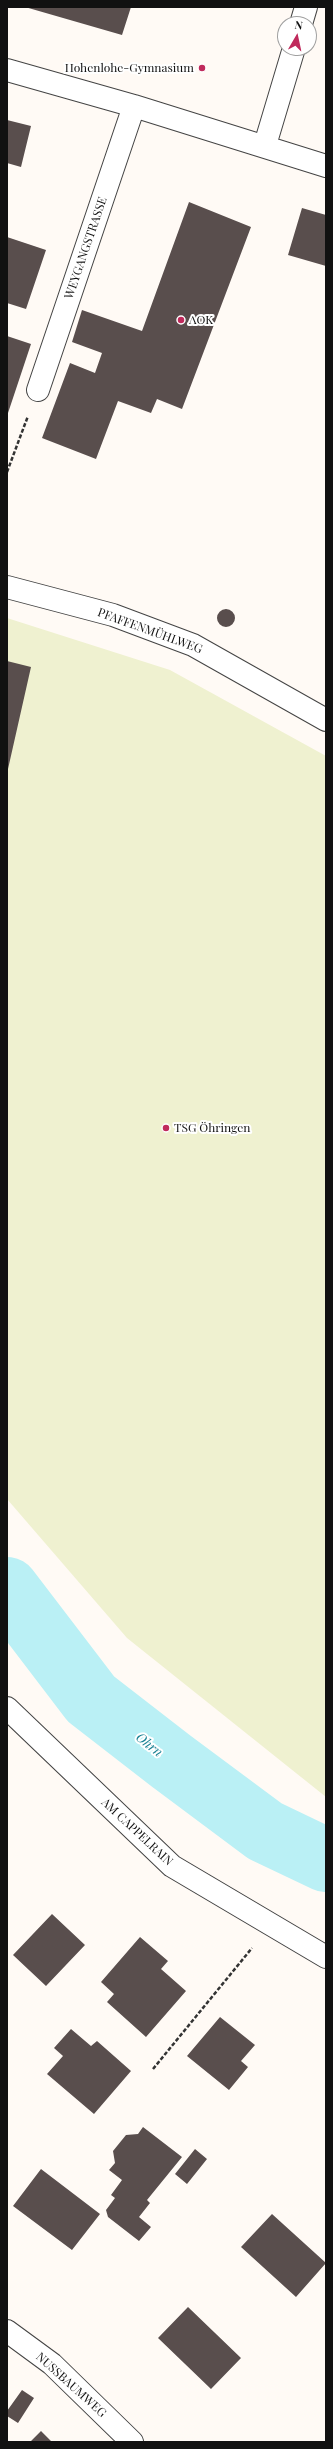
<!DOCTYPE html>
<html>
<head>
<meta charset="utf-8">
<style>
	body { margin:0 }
	#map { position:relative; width:333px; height:2449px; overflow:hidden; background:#fffaf5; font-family:"Playfair Display",serif }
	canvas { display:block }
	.frame { position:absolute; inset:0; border:8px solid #111; pointer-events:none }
	.north { position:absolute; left:277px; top:16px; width:40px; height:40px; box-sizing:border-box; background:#fff; border:1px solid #a0a0a0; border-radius:50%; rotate:9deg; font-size:11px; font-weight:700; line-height:16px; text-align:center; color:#111 }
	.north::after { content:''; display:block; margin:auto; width:14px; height:18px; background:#c02a5c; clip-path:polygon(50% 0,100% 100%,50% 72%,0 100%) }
</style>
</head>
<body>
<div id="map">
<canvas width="333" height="2449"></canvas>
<div class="frame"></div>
<div class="north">N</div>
</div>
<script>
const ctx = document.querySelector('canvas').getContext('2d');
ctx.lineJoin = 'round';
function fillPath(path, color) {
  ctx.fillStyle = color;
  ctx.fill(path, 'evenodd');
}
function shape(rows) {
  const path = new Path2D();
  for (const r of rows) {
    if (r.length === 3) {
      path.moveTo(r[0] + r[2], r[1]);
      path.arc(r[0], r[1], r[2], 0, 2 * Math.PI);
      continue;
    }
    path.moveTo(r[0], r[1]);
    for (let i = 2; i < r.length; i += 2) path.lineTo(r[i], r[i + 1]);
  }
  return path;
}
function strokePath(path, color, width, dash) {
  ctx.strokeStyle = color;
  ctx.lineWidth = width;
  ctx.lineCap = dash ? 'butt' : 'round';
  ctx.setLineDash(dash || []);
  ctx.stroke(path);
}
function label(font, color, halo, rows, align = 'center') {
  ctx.font = font + ' "Playfair Display",serif';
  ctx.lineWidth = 4;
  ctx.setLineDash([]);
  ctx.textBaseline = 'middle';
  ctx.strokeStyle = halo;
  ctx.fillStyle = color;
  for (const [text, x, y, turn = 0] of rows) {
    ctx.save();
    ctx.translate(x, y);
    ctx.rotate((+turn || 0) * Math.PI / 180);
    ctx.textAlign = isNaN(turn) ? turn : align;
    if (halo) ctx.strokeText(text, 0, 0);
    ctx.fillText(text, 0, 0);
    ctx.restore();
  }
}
fillPath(shape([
	[7,618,170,670,326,756,326,1797,127,1638,7,1499]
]), '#eff1d0');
strokePath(shape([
	[7,1589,91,1699,171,1761,265,1831,326,1860]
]), '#baf0f5', 64);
fillPath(shape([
	[25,7,131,7,122,35],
	[7,120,31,126,21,167,7,163],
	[189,202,251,227,182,409,157,399,151,413,118,401,96,459,42,438,70,363,95,373,102,353,72,342,82,310,142,331],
	[302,208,326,215,326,266,288,255],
	[7,237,46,250,26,309,7,303],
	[7,336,31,344,7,416],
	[226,618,9],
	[7,661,31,667,8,769,7,769],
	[52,1914,85,1945,46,1986,13,1955],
	[140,1937,168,1961,161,1969,186,1991,146,2037,107,2002,114,1994,101,1982],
	[220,2017,255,2045,241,2061,248,2067,229,2090,187,2056],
	[71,2029,91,2046,97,2041,131,2071,94,2114,47,2074,63,2056,54,2048],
	[143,2127,182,2157,147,2200,150,2203,139,2217,151,2227,139,2241,108,2217,106,2210,115,2198,111,2195,122,2180,109,2170,115,2163,113,2151,126,2135,138,2134],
	[195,2149,207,2159,187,2184,175,2174],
	[41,2169,100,2214,72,2250,13,2206],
	[272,2214,326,2263,296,2297,241,2247],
	[188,2307,241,2358,211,2389,158,2338],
	[22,2390,34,2398,18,2423,7,2416,7,2411],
	[41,2431,52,2442,30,2442]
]), '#594e4d');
const minor = shape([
	[301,24,306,7],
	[7,70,134,106,326,166],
	[265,145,294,48],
	[38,390,134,106],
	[7,587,113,615,193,645,326,720],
	[7,1708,172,1866,326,1957],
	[7,2331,52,2364,132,2442]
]);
strokePath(minor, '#444', 24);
strokePath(shape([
	[7,472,28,416],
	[153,2069,252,1948]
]), '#333', 2.5, [4, 2]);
strokePath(minor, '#fff', 22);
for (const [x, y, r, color] of [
	[202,68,4,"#c02a5c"],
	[181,320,4,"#c02a5c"],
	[166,1128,4,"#c02a5c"]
]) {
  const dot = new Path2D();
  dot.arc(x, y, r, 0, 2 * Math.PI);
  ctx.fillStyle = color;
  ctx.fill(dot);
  strokePath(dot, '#fff', 1.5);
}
label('12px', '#111', '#fff', [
	["Hohenlohe-Gymnasium",194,68,"right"],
	["AOK",189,320],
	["TSG Öhringen",174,1128]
], 'left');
label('12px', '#111', '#fff', [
	["WEYGANGSTRASSE",86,248,-71],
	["PFAFFENMÜHLWEG",150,631,20],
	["AM CAPPELRAIN",137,1832,43],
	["NUSSBAUMWEG",71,2385,42]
]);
label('italic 13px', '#1a8294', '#fff', [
	["Ohrn",149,1745,38]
]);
</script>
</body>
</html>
